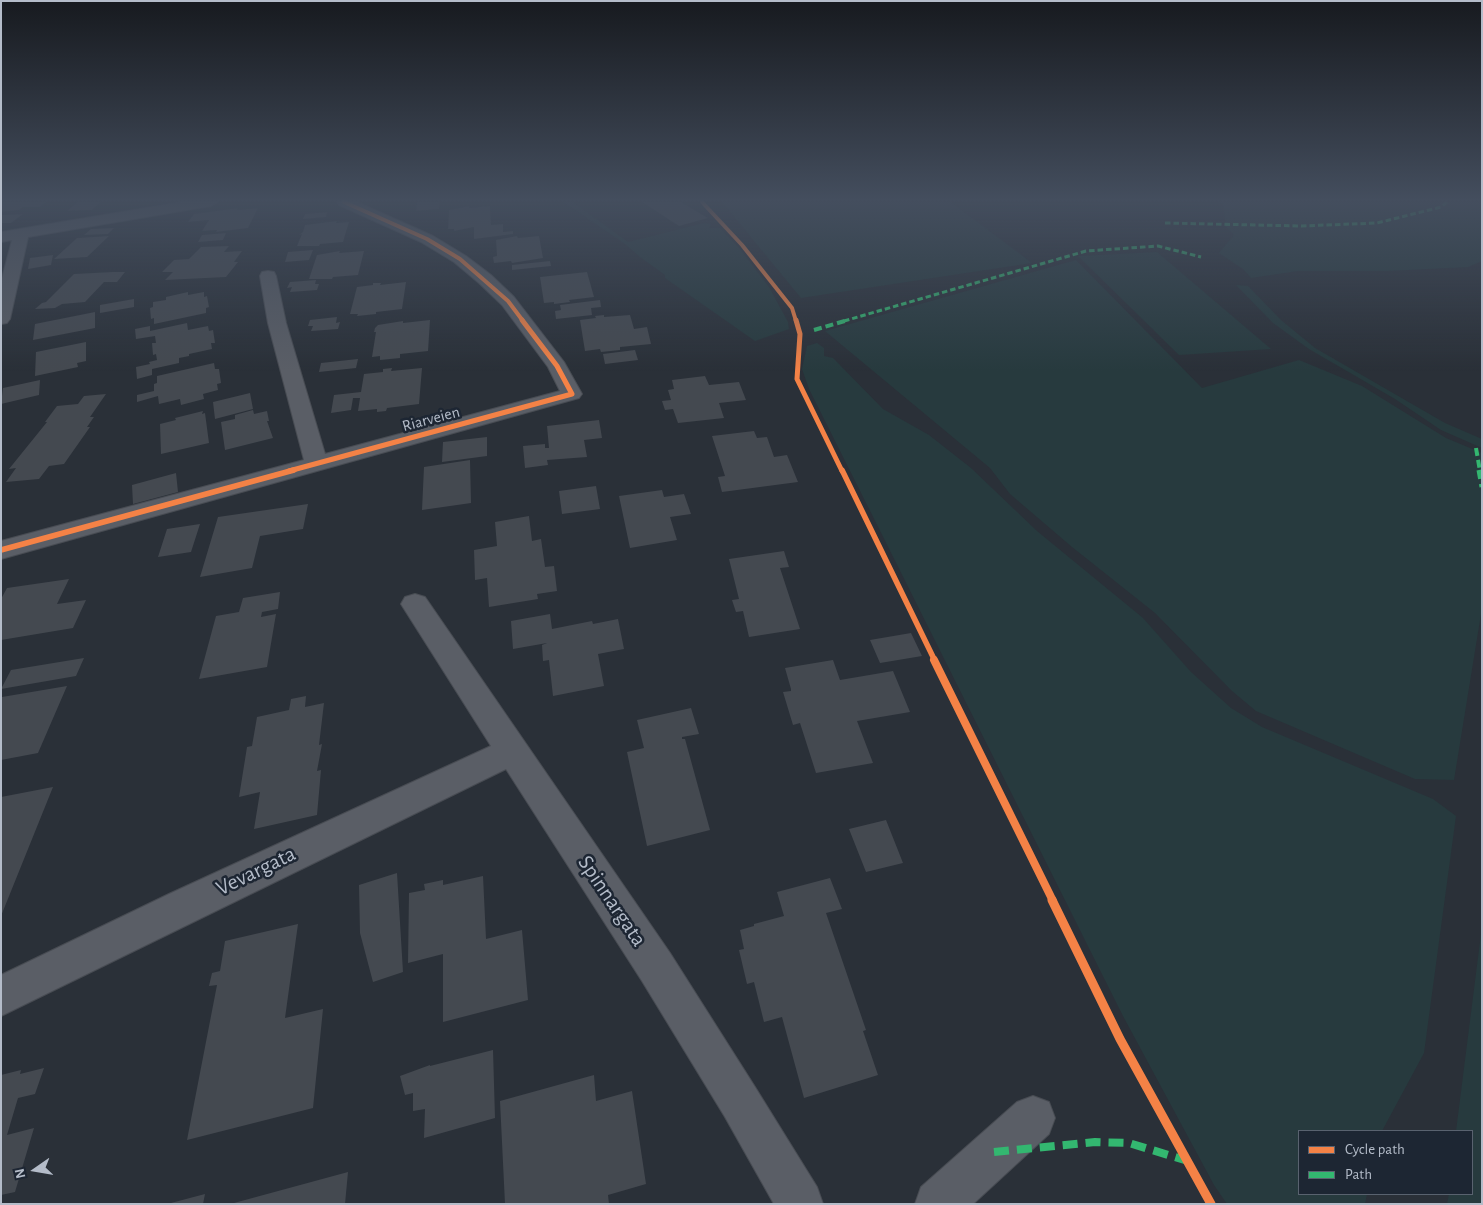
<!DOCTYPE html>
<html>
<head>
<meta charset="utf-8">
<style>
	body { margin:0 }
	#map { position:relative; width:1483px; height:1205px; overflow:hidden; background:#2a3038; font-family:"Alegreya Sans",sans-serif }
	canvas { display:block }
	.frame { position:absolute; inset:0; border:2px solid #b4bcc9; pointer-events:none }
	.legend { position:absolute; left:1298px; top:1130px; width:175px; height:65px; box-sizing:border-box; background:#1d2633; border:1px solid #59626f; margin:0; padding:6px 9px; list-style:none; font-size:15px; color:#b4bcc9 }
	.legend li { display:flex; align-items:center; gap:10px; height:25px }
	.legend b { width:25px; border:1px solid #59626f }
	.north { position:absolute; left:10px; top:1145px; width:50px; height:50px; -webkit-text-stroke:4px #1d2633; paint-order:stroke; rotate:257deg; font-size:14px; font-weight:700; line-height:20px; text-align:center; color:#b4bcc9 }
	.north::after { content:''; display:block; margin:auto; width:18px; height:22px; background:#b4bcc9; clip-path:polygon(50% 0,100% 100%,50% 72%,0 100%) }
</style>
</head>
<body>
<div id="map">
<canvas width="1483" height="1205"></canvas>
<div class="frame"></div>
<ul class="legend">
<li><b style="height:6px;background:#f48246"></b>Cycle path</li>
<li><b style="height:6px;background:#33b770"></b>Path</li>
</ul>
<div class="north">N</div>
</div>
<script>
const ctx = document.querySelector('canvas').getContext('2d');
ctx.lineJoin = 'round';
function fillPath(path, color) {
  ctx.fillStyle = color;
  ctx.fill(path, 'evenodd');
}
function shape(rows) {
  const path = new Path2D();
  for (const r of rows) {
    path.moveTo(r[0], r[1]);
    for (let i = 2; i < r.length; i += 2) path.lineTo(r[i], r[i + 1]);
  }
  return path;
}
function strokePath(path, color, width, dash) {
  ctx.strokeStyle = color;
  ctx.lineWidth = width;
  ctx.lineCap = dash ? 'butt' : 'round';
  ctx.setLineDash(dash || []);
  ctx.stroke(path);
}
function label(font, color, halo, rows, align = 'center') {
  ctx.font = font + ' "Alegreya Sans",sans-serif';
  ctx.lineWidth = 5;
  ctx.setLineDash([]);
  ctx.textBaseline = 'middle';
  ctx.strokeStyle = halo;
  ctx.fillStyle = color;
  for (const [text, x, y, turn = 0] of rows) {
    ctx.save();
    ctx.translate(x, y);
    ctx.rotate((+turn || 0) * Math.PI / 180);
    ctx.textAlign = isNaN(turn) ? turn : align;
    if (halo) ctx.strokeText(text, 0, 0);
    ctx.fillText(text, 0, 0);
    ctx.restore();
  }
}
fillPath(shape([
	[563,202,573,202,628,242,704,223,711,224,709,228,720,228,740,249,769,287,788,322,789,329,755,341,665,278,665,275,640,257,625,244],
	[722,202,951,202,1032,263,801,298],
	[1218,202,1482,202,1482,261,1468,267,1389,271,1298,271,1251,278,1243,269,1219,253,1234,235,1226,227,1223,204],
	[1157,252,1271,349,1179,355,1078,256],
	[1076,260,1202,388,1299,360,1362,386,1446,438,1482,453,1482,608,1454,780,1415,779,1256,711,1232,691,1155,613,1072,547,1010,494,990,468,825,331],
	[1236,285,1248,286,1281,320,1315,348,1445,423,1482,439,1482,448,1441,430,1395,399,1309,349,1273,323],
	[817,343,824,348,824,356,833,358,883,409,929,435,971,468,1037,531,1143,618,1191,672,1231,708,1262,727,1433,799,1456,816,1424,1053,1382,1131,1299,1131,1299,1194,1367,1194,1365,1204,1227,1204,1214,1185,1123,1016,809,389,802,369,807,346],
	[1482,926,1482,1204,1447,1204,1449,1194,1472,1194,1472,1131,1456,1131]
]), '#273a3e');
fillPath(shape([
	[1,202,46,202,40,207,23,207,19,210,1,212],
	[77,202,101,202,92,210,67,211],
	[417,202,440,202,439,209,416,211],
	[642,202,681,202,708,218,679,226],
	[469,206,469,208,490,206,491,225,503,224,503,232,513,231,513,234,474,239,474,227,454,231,454,229,448,229,449,210],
	[238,208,237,210,258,208,248,228,216,232,217,230,202,231,209,220,188,222,194,214],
	[327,212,326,217,303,219,305,214],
	[23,214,11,223,1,223,1,215],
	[337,221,336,223,349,222,343,242,320,244,319,246,297,246,302,234,299,235,303,232,305,225],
	[114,228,108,234,84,235,91,229],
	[226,233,223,240,198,242,202,235],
	[109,236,87,257,54,259,77,238],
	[517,236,518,238,539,236,543,258,512,263,511,261,494,263,493,257,497,256,496,240],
	[229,246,224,252,242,251,234,262,238,262,226,277,165,280,173,272,162,272,174,260,189,259,201,247],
	[313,250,309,260,285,262,288,252],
	[340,251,339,253,364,251,358,275,333,277,332,279,309,279,317,255],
	[53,255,51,265,28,269,30,258],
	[550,261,551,266,512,270,512,265],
	[113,272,125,272,117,282,104,282,85,302,62,304,55,308,35,309,42,303,46,302,74,274],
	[587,272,594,297,569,300,570,302,554,304,554,302,544,303,540,277],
	[316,280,315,284,319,284,317,290,290,292,292,287,287,288,290,282],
	[406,282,402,309,376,312,376,314,357,316,358,314,350,314,357,287,373,285,373,283,381,283,380,285],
	[188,292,188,295,204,292,204,297,207,296,209,307,206,308,206,313,154,324,154,318,151,319,150,308,153,307,153,302,166,300,166,297],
	[134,299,134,307,100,313,100,305],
	[600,300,601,307,591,308,592,315,556,319,555,311,561,310,560,305],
	[95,312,95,328,33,340,35,324],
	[604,315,604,317,630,315,634,329,647,327,651,344,620,347,620,350,601,352,600,349,585,351,580,320,596,318,595,316],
	[337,317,336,323,340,322,338,329,311,331,313,326,308,326,310,320],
	[430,320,428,351,400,354,400,358,380,360,380,356,372,357,376,332,374,332,375,328,378,325,403,321,403,323],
	[187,323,188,330,208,326,209,331,213,330,215,343,211,343,212,349,189,354,189,356,179,358,179,363,152,369,152,375,137,379,136,367,150,364,149,362,157,360,156,354,153,355,152,343,156,343,155,336,136,339,135,329,150,326,150,331],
	[86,342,86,361,77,363,78,367,35,376,36,352],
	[635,350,638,360,605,364,603,354],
	[358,359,356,368,319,372,321,363],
	[214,363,215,369,219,369,221,383,217,384,218,390,203,394,204,399,181,405,180,399,159,404,158,396,137,402,137,395,154,391,154,384,157,383,157,376],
	[392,368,391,371,422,368,419,404,387,408,386,411,377,412,377,409,358,411,360,398,353,398,351,410,331,413,334,395,361,392,364,374,383,372,383,369],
	[705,376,709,385,739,382,746,400,719,403,724,418,678,423,673,409,665,410,662,401,671,400,668,390,674,389,672,380],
	[40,380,39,395,1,404,3,388],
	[250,393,253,409,215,419,213,402],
	[106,394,90,417,94,417,87,427,90,427,64,464,49,466,39,479,6,482,16,468,9,469,47,422,45,422,57,406,78,404,84,396],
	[253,410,254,414,267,411,269,421,267,421,273,438,225,450,221,422,235,419,235,415],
	[203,411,202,414,205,413,209,443,161,454,160,424,176,420,175,418],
	[599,420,602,438,584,440,587,457,547,460,548,465,525,468,523,446,545,444,545,448,549,448,547,426],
	[754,431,757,438,767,437,774,457,787,455,798,482,722,492,718,477,725,476,712,436],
	[487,437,487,456,442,462,443,442],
	[470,460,471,503,422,510,424,467],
	[176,473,178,492,133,504,132,485],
	[596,486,600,509,562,514,559,491],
	[662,490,664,497,684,494,691,514,670,517,677,540,630,548,619,496],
	[308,504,303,529,260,536,252,568,200,577,218,517],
	[529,516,532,541,541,539,545,567,554,566,557,591,537,594,538,599,489,607,487,578,475,580,474,550,497,546,495,522],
	[200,524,191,552,158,557,167,529],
	[784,551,789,567,780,568,800,629,749,637,743,611,736,612,732,600,739,599,729,559],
	[69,579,57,604,86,600,73,628,1,640,1,599,7,588],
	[280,592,278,609,262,612,261,617,276,614,267,667,199,679,216,616,239,612,243,598],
	[550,614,552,629,592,621,593,624,618,619,624,649,598,654,604,686,553,696,549,660,543,661,542,645,547,643,513,649,511,621],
	[911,633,922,656,880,663,870,640],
	[84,658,76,676,1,689,11,670],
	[833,660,840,680,893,671,910,712,857,721,873,763,816,773,800,723,793,725,783,692,791,691,791,689,785,668],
	[67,686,38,753,1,760,2,697],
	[306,696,305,707,324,703,319,745,322,744,317,771,321,770,317,815,254,829,260,792,239,797,247,747,252,746,257,717,289,710,291,699],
	[691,708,699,734,682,737,682,739,685,739,710,830,647,846,627,752,644,748,637,720],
	[53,787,1,916,1,797],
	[886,820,903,863,866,872,849,829],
	[397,873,403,972,373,982,360,933,359,885],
	[483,876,486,939,522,930,528,1000,443,1022,443,954,408,963,409,893,425,890,424,884,443,880,443,885],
	[830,878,842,909,826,913,866,1030,863,1031,878,1075,804,1098,782,1017,764,1022,754,982,747,984,739,950,744,949,740,930,754,926,754,924,784,916,777,892],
	[298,924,285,1018,323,1009,313,1108,187,1140,217,985,209,986,212,973,220,971,225,941],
	[493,1050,495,1118,424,1138,425,1109,413,1111,413,1093,405,1095,400,1076,430,1065,430,1066],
	[44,1068,35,1094,18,1098,7,1135,34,1128,15,1192,1,1195,1,1075,21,1070,20,1074],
	[594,1075,596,1101,632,1091,646,1184,608,1195,609,1204,505,1204,500,1101],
	[348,1172,345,1204,234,1204,234,1203],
	[205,1194,203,1204,171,1204,171,1203]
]), '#444950');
const street = shape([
	[182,202,218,202,211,206,28,237,10,319,7,323,1,324,1,282,12,240,1,242,1,232,182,202],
	[337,202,357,202,433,236,466,256,491,275,514,297,564,362,582,394,579,398,1,559,1,541,304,460,268,323,260,276,262,272,268,271,274,272,276,276,286,323,325,454,560,391,548,367,502,305,479,283,454,262,421,242,339,205,337,202],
	[415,594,425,597,670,953,755,1087,817,1187,823,1204,774,1204,725,1117,642,981,506,769,1,1016,1,975,169,894,491,746,401,604,405,597,415,594],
	[1033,1096,1049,1102,1055,1118,1049,1134,973,1204,915,1204,921,1187,1017,1102,1033,1096]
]);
strokePath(street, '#484c53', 2);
fillPath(street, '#5a5e66');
strokePath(shape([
	[1165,223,1301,226,1377,223,1441,207,1447,202],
	[844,321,1086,251,1158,246,1201,257]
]), '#33b770', 3, [5.5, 3]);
strokePath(shape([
	[814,330,848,320],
	[1476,448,1480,471]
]), '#33b770', 4, [8, 4]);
strokePath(shape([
	[1479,470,1482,487]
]), '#33b770', 5, [9, 5]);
strokePath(shape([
	[994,1152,1095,1142,1129,1143,1188,1161]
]), '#33b770', 8, [15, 8]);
strokePath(shape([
	[344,202,427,239,460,259,508,301,523,321],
	[702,202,742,245,792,308,796,321]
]), '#f48246', 4);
strokePath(shape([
	[796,320,800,334,797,379,842,471],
	[289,471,572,394,557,366,522,320]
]), '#f48246', 5);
strokePath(shape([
	[842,470,935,661],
	[1,550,294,470]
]), '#f48246', 5.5);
strokePath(shape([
	[934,660,1053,901]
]), '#f48246', 8);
strokePath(shape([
	[1052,900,1120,1039,1211,1204]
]), '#f48246', 9);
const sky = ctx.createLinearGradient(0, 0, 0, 371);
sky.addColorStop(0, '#171a1f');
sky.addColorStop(0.54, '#444e5e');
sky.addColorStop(1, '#444e5e00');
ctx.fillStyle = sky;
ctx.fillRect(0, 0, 1483, 371);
label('16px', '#b4bcc9', '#1d2633', [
	["Riarveien",431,419,-15]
]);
label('22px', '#b4bcc9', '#1d2633', [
	["Vevargata",256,871,-26],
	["Spinnargata",612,901,56]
]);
</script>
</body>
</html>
